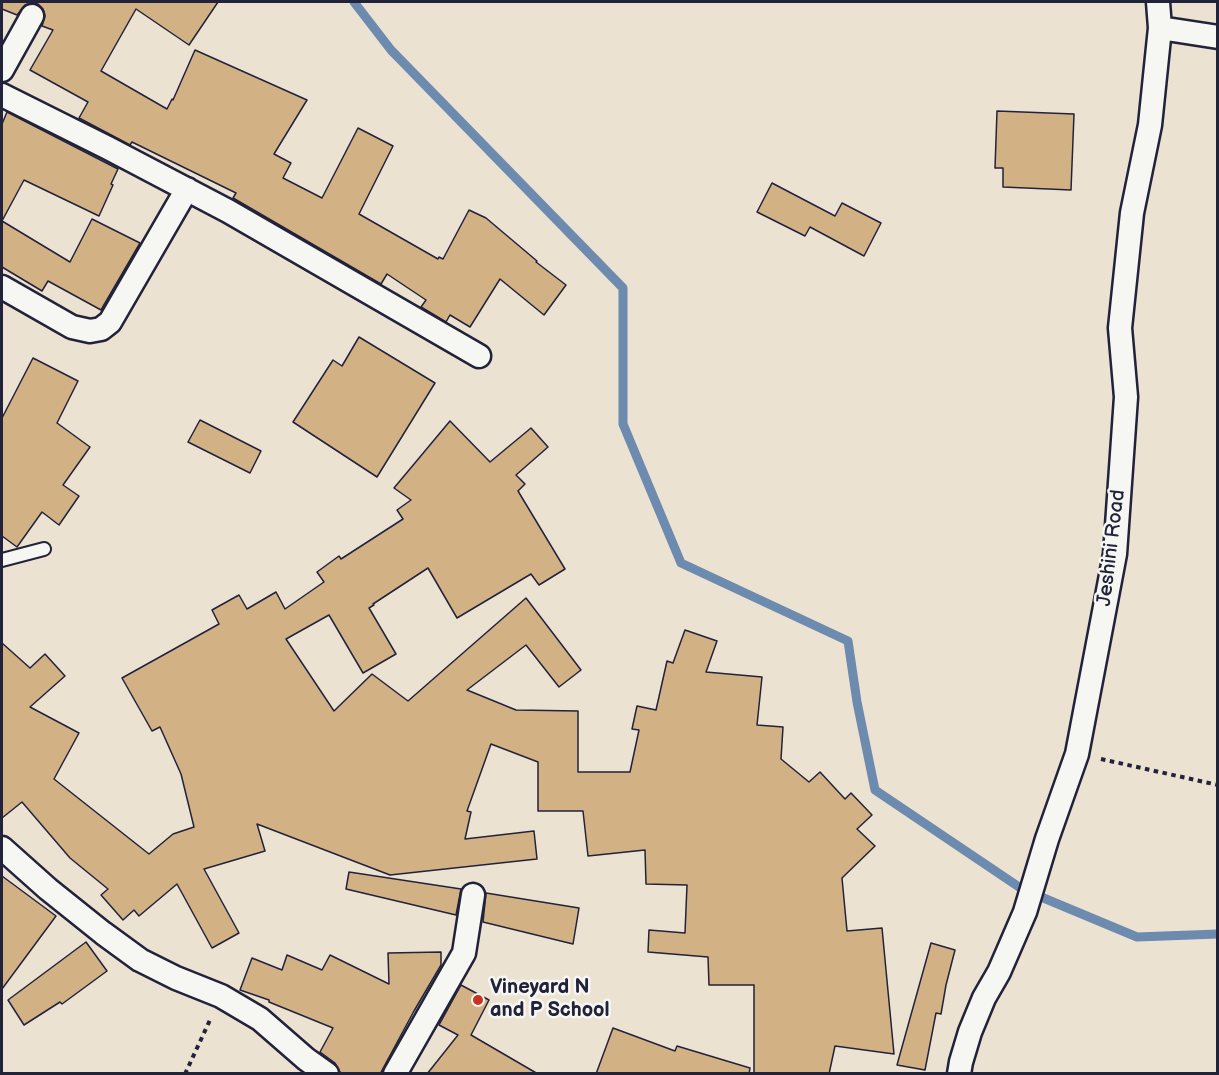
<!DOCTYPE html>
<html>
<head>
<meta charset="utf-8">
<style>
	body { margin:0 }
	#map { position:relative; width:1219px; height:1075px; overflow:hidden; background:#ebe2d1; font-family:"Balsamiq Sans",sans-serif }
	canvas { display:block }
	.frame { position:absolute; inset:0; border:3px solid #22223b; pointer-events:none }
</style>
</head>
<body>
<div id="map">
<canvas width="1219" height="1075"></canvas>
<div class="frame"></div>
</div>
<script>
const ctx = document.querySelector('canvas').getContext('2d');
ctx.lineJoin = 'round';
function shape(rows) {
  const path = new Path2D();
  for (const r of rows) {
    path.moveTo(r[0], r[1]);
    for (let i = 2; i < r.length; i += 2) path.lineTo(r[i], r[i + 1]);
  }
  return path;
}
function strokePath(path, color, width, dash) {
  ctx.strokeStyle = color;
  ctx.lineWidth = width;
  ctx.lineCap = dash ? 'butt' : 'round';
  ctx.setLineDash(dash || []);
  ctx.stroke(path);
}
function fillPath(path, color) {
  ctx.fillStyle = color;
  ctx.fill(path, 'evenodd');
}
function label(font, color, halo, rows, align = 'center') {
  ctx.font = font + ' "Balsamiq Sans",sans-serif';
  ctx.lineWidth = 5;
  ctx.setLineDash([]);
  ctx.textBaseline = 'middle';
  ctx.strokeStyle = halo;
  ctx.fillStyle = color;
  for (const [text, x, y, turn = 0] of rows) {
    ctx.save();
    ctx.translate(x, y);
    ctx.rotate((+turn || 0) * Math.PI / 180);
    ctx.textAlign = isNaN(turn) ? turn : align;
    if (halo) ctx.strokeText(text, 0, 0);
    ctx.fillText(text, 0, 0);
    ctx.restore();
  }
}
strokePath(shape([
	[354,2,391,50,623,288,623,424,681,563,848,641,857,702,875,790,1022,889,1137,937,1218,934]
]), '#6d8aaf', 9);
const building = shape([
	[2,2,218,2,189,45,136,9,101,71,167,109,172,99,173,100,195,50,307,100,274,154,291,163,283,178,322,198,358,128,393,146,359,214,438,259,439,257,443,259,469,210,486,218,537,261,536,262,566,285,544,315,500,279,470,327,450,315,446,322,421,307,426,300,387,274,381,284,233,198,236,193,132,142,130,145,79,118,88,102,30,70,53,30,42,26,45,16,43,9,38,4,31,3,25,5,17,15,2,9,2,2],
	[997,111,1074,114,1071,190,1003,187,1003,168,995,168,997,111],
	[7,112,118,169,111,184,113,185,99,216,24,180,2,221,70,262,92,219,140,243,101,310,48,281,42,291,2,267,2,124,7,112],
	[772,183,835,216,842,203,881,223,864,256,810,227,805,236,757,212,772,183],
	[359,337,435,383,377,477,293,422,333,360,342,366,359,337],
	[33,358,78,381,57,423,90,447,63,485,79,496,59,525,42,512,17,547,2,536,2,418,33,358],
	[200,420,261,451,250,473,188,442,200,420],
	[450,421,490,462,531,428,548,447,516,475,525,484,518,491,565,569,539,585,531,574,457,618,428,568,373,604,374,605,369,608,396,654,363,673,329,615,286,639,334,711,372,674,408,701,526,598,581,670,559,687,526,645,467,690,516,710,578,711,578,772,630,772,639,730,632,729,637,706,656,710,667,661,673,663,685,630,717,641,706,672,762,677,757,725,783,727,781,759,809,782,820,772,845,799,851,793,872,815,857,829,875,846,842,878,847,931,882,928,894,1054,835,1046,829,1074,754,1074,754,985,709,985,708,957,648,952,649,930,685,933,687,885,646,884,645,850,588,856,583,811,538,811,538,762,491,744,467,811,471,812,465,839,534,831,537,859,390,875,257,824,265,851,204,869,239,933,212,948,177,884,139,916,134,910,123,920,101,895,108,889,70,858,22,802,2,818,2,643,30,668,45,654,65,676,30,707,79,733,54,779,149,854,173,834,194,827,181,774,160,727,152,731,122,678,219,624,212,610,239,595,247,609,276,592,285,609,324,582,317,572,339,556,341,559,403,519,397,510,411,500,394,488,450,421],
	[349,872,461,889,456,915,346,889,349,872],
	[2,876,56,916,2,989,2,876],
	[486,893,579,908,573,944,483,922,486,893],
	[86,942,107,971,62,1004,60,1002,24,1025,8,1000,86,942],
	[931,943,955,950,946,985,941,1014,936,1013,925,1070,897,1065,931,943],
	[441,952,441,965,414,1011,380,1074,343,1074,340,1072,335,1063,320,1052,333,1028,269,1002,269,1000,240,990,252,958,282,970,287,955,322,970,330,955,389,984,388,953,441,952],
	[461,985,489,1000,471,1035,538,1074,427,1074,458,1035,439,1025,461,985],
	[613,1028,675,1051,677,1046,750,1068,749,1074,596,1074,613,1028]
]);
fillPath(building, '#d2b285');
strokePath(building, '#22223b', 1.5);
const lane = shape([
	[2,560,44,549]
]);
const street = shape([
	[1160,28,1218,37],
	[2,70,32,16],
	[2,95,108,148,228,211,479,356],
	[2,287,72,327,90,331,101,329,110,322,187,189],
	[2,848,48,889,103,933,140,960,176,978,221,996,260,1019,306,1059,327,1074],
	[395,1074,464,953,473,895],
	[959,1074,961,1062,970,1032,984,998,999,972,1025,912,1047,839,1077,754,1115,554,1126,397,1120,328,1132,213,1150,125,1160,28,1158,2]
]);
strokePath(lane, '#22223b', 16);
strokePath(street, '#22223b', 27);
strokePath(shape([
	[1101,759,1218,785],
	[185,1074,210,1020]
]), '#22223b', 4, [4.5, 4.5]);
strokePath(lane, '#f6f6f2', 12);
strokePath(street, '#f6f6f2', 22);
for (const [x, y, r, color] of [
	[478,1000,6,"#c8321e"]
]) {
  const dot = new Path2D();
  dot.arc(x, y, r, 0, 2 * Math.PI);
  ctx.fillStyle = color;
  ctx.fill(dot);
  strokePath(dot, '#f6f6f2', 2);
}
label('20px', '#22223b', '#f6f6f2', [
	["Jeshini Road",1112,548,-83]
]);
label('bold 20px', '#22223b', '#f6f6f2', [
	["Vineyard N",490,988],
	["and P School",490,1011]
], 'left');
</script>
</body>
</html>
